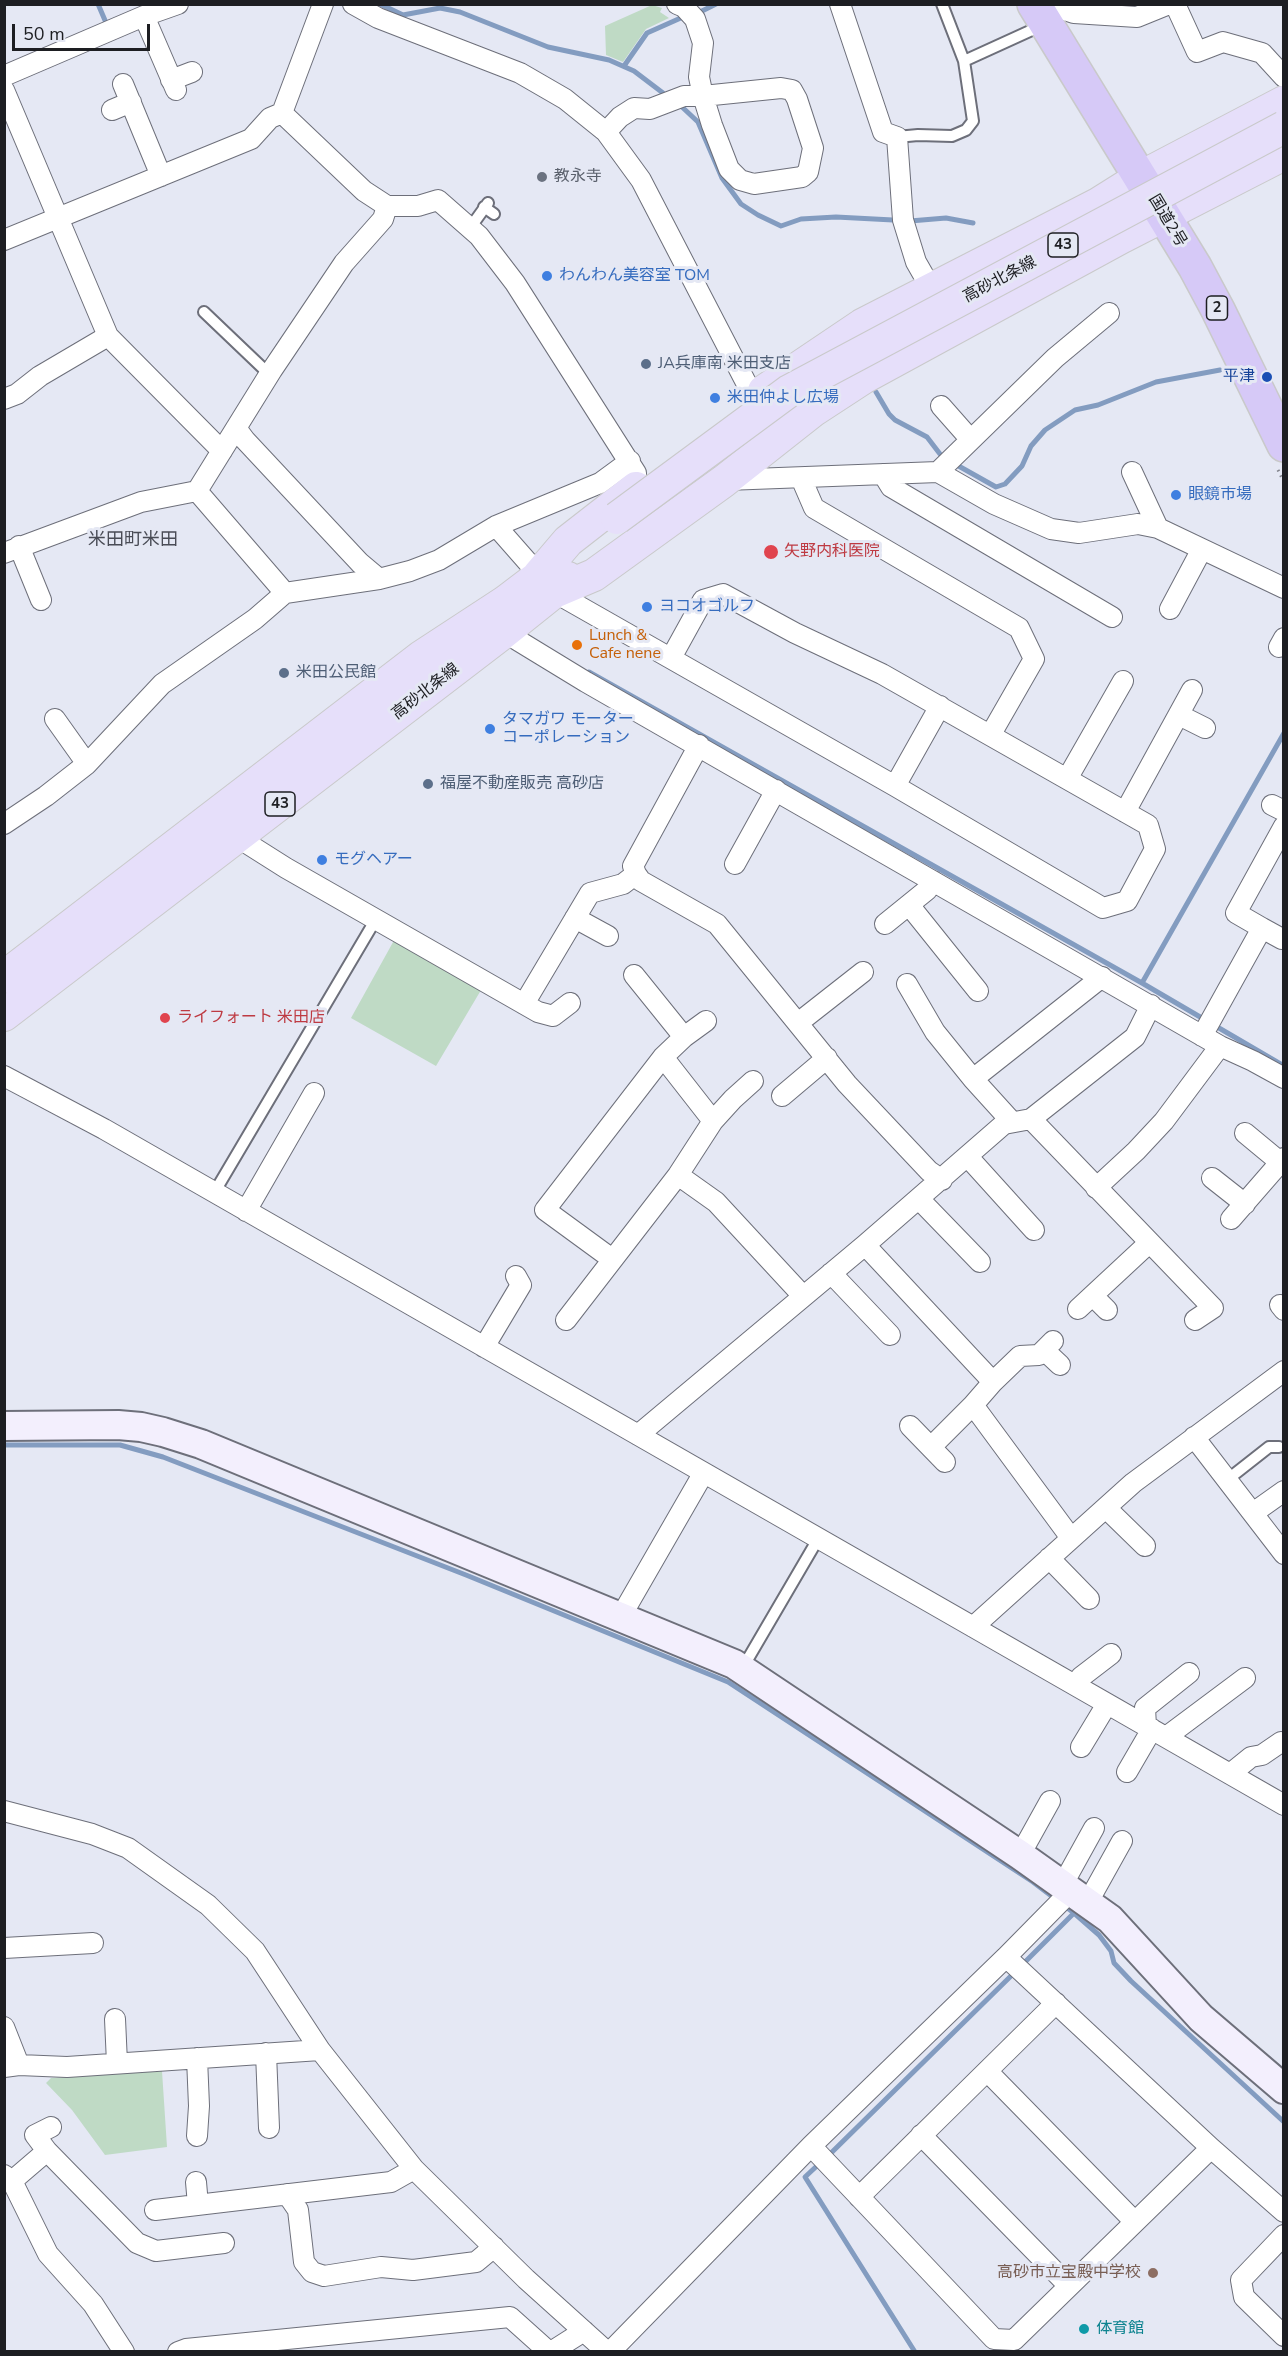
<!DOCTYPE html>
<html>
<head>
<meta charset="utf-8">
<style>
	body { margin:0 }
	#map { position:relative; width:1288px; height:2356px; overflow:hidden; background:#e5e8f4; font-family:"Nunito Sans",sans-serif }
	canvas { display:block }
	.frame { position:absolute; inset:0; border:6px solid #1d1e22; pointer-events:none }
	.scale { position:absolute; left:12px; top:24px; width:138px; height:27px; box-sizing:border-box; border:3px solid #1d1e22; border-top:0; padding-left:8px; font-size:18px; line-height:21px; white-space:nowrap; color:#1d1e22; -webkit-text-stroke:4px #e5e8f4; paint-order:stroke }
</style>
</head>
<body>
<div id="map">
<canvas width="1288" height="2356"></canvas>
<div class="frame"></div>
<div class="scale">50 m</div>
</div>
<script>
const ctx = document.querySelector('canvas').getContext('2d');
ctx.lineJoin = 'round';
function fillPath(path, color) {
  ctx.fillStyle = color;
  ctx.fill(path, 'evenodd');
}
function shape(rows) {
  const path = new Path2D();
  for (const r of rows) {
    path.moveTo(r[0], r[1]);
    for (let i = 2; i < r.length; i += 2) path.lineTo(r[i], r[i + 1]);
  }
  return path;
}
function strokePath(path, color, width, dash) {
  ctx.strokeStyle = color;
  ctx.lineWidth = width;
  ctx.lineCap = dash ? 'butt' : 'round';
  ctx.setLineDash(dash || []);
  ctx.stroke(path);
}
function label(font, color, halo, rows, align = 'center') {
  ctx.font = font + ' "Nunito Sans","Noto Sans JP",sans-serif';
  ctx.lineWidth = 6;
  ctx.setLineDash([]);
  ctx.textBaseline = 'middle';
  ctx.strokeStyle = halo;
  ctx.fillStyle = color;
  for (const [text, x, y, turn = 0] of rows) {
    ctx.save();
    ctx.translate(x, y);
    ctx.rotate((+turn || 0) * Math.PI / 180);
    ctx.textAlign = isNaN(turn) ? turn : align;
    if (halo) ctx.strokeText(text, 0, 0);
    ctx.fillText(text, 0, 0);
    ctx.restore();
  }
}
fillPath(shape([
	[652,5,662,8,660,12,669,18,646,29,623,62,606,55,605,26],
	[397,935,484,985,436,1066,351,1018],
	[162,2071,167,2147,105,2155,72,2110,46,2083,51,2078]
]), '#bfdac5');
strokePath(shape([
	[98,4,107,25],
	[380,4,403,15,440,8,460,12,548,47,609,60,634,71,663,93],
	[702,11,716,4],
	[624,66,647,33,683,17],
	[681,106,698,122,722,178,741,204,758,215,781,226,801,219,836,217,893,220],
	[910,221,946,218,973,223],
	[876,392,889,414,895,420,927,437,940,454],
	[955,464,996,487,1005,484,1022,466,1031,446,1045,430,1075,410,1098,405,1156,382,1220,370],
	[589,672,1142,983,1284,733],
	[1142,983,1284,1066],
	[4,1445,120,1445,163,1457,466,1575,728,1682,1033,1882,1074,1913,1022,1965],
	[1074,1913,1099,1935,1111,1951,1114,1963,1131,1981,1284,2122],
	[827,2157,1015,1972],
	[820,2163,805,2177,915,2352]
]), '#839cc0', 5);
const lane = shape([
	[964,61,1043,25],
	[897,137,918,135,952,136,966,130,973,121,964,61,942,4],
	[484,207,494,214],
	[470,228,488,203],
	[204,312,269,374],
	[214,1193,376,919],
	[1227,1480,1269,1447,1279,1447],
	[742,1669,818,1539]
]);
const street = shape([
	[323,4,282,113,364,191,387,206,418,206,438,200,479,236,515,283,636,473],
	[353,4,378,18,520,73,565,99,606,132,641,180,754,398,763,411],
	[840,4,883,132,897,137,903,220,916,262,932,290],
	[1175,4,1197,52,1223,42,1262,53,1284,77],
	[1062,9,1074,13,1137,17,1169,4],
	[144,16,176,90],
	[4,76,144,16,178,4],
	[171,80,192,72],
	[123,84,161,176],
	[4,90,108,336,222,451],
	[112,110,131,102],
	[606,132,620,117,634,108,650,109,684,96,703,96,781,88,792,90,797,99,813,148,808,172,802,177,754,184,740,180,729,169,712,125,703,96,699,77,703,43,695,19,684,7,677,4],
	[4,240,251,139,270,118,282,113],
	[4,399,17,394,40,376,108,336],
	[941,406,971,440],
	[236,428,245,440,360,563,379,579],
	[938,472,1055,358,1109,313],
	[1132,472,1158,528],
	[883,474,891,487,1112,617],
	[801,478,814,508,1019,628,1034,659,991,734],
	[726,480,938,472,994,504,1051,529,1079,533,1138,524,1158,528,1284,588],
	[197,491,285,593],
	[496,526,554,592,895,786,1103,908,1127,901,1155,849,1148,825,882,674,795,633,723,594,703,600,671,658],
	[19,546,41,600],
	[4,553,141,502,197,491,272,370,344,263,383,219,387,206],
	[1170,609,1202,549],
	[504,632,586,682,1220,1046,1253,1061,1284,1078],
	[1279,647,1284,638],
	[1179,715,1205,728],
	[55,719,87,764],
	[699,745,633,866,636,874,641,881,717,924,847,1084,929,1171,942,1180],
	[1067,779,1123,681],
	[895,786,940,706],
	[1272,805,1284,811],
	[1125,812,1192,690],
	[4,824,46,796,87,764,162,684,255,619,285,593,379,579,410,571,439,560,496,526,600,483,630,461],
	[237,837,286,868,538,1012,553,1016,570,1003],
	[735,864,776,790],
	[909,905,978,991],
	[575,918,608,936],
	[885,924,927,890,933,881],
	[1262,928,1282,939],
	[634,975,684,1037],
	[907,984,935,1032,973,1079,1012,1122],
	[524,1004,590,893,623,884,636,874],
	[798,1023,863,972],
	[1202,1036,1262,928,1236,913,1284,826],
	[663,1057,713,1121],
	[4,1076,104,1129,1284,1805],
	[973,1079,1102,977],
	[782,1096,827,1058],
	[1031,1119,1213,1308,1195,1320],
	[1245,1133,1280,1162],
	[968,1157,1034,1230],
	[678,1175,716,1202,803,1296],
	[1212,1178,1245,1204],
	[1096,1188,1136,1151,1164,1121,1220,1046],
	[919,1199,980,1262],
	[246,1211,314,1093],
	[1231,1219,1284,1158],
	[865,1245,993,1382,973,1405,1071,1538],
	[612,1259,545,1210,663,1057,684,1037,706,1021],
	[831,1273,890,1335],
	[1093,1296,1107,1310],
	[1280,1305,1284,1310],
	[1078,1309,1149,1243],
	[566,1320,678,1175,713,1121,733,1099,753,1081],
	[484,1347,521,1285,516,1276],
	[1044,1350,1060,1365],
	[993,1382,1020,1356,1039,1355,1053,1341],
	[910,1426,945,1462],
	[638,1435,865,1245,1004,1124,1031,1119,1135,1037,1151,1005],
	[1194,1437,1284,1554],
	[931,1447,973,1405],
	[1106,1508,1145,1546],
	[1253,1513,1284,1491],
	[1049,1558,1089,1599],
	[620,1618,703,1474],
	[973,1627,1133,1483,1284,1371],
	[1075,1685,1081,1677,1111,1654],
	[1146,1726,1145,1708,1189,1673],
	[1166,1737,1245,1678],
	[1081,1747,1107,1704],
	[1127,1772,1152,1729],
	[1230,1774,1251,1757,1262,1755,1281,1742],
	[4,1811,92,1834,128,1848,208,1905,255,1951,320,2050,414,2169,526,2279,607,2352],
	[1020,1855,1050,1801],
	[1063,1884,1094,1828],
	[1088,1902,1122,1841],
	[4,1948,93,1943],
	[1006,1957,1211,2148],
	[115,2019,117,2063],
	[4,2027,19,2065],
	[266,2053,269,2128],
	[197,2058,199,2106,197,2136],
	[4,2067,19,2065,67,2067,320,2050],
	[987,2071,1135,2222],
	[921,2135,1069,2286],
	[811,2146,994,2339,1014,2340,1211,2148,1284,2212],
	[47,2151,35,2135,51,2127],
	[4,2175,12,2181,48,2254,93,2304,124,2352],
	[12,2181,47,2151,137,2243,156,2251,224,2243],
	[196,2182,198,2205],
	[287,2194,298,2210,304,2262,312,2272,324,2276,381,2267,413,2270,476,2262,494,2247],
	[859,2197,1056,2003],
	[155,2210,391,2182,414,2169],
	[1284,2235,1241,2280,1244,2297,1284,2336],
	[178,2352,186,2349,510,2317,549,2352],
	[551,2352,584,2331],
	[610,2352,811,2146,1006,1957,1072,1890]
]);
const secondary = shape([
	[4,1426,118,1425,141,1427,163,1432,201,1444,734,1664,1020,1855,1110,1919,1201,2018,1284,2089]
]);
const primary = shape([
	[764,391,862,325,1098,204,1141,177,1284,102],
	[539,575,568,541,636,488],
	[554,592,594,575,724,481,814,410,863,378,1122,237,1284,154],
	[4,977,421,657,505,602,555,564],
	[4,1015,504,632,554,592,568,578]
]);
const highway = shape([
	[1034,4,1195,267,1218,310,1284,445]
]);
strokePath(lane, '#6d6f7a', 14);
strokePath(street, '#6d6f7a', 22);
strokePath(secondary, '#6d6f7a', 32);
strokePath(primary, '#c9c9ca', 34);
strokePath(highway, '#c9c9ca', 36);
strokePath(shape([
	[1278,470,1284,482]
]), '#80828a', 3, [1.5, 4.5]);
strokePath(lane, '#fff', 10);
strokePath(street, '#fff', 20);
strokePath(secondary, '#f3effd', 28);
strokePath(primary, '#e6dffa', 32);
strokePath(highway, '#d6c9f7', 33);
const primaryBridge = shape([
	[617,518,789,391,1284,127]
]);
strokePath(primaryBridge, '#c9c9ca', 34, []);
strokePath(primaryBridge, '#e6dffa', 32);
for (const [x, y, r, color] of [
	[542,177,6,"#6b7280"],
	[547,276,6,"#3f7fe0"],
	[646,364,6,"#5c6f8a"],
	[1267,377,6,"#1a4fb4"],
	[715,398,6,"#3f7fe0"],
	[1176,495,6,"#3f7fe0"],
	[771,552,8,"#e0444e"],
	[647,607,6,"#3f7fe0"],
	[577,645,6,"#e8710a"],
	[284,673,6,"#5c6f8a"],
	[490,729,6,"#3f7fe0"],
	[428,784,6,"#5c6f8a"],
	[322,860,6,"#3f7fe0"],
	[165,1018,6,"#e0444e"],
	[1153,2273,6,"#8d6e63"],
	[1084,2329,6,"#0f9aa8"]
]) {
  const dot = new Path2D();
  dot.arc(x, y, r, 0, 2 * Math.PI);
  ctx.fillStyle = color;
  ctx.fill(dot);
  strokePath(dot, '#e5e8f4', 2);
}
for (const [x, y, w] of [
	[1063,245,30],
	[1217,308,21],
	[280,804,30]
]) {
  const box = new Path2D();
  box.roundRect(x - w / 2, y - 12, w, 24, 4.5);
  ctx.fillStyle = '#e5e8f4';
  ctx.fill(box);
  strokePath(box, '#1d1e22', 1.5);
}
label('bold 15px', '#1d1e22', null, [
	["43",1063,245],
	["2",1217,308],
	["43",280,804]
]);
label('16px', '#5b616d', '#e5e8f4', [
	["教永寺",554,177]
], 'left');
label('16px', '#1d1e22', '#e5e8f4', [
	["国道2号",1167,221,59],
	["高砂北条線",1000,280,-28],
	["高砂北条線",426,692,-38]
]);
label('16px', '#366cbe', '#e5e8f4', [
	["わんわん美容室 TOM",559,276],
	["米田仲よし広場",727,398],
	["眼鏡市場",1188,495],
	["ヨコオゴルフ",659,607],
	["タマガワ モーター",502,720],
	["コーポレーション",502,738],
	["モグヘアー",334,860]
], 'left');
label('16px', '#4e5e75', '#e5e8f4', [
	["JA兵庫南 米田支店",658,364],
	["米田公民館",296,673],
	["福屋不動産販売 高砂店",440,784]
], 'left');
label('16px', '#164399', '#e5e8f4', [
	["平津",1255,377]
], 'right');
label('16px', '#be3a42', '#e5e8f4', [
	["矢野内科医院",784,552],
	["ライフォート 米田店",177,1018]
], 'left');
label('16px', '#c56008', '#e5e8f4', [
	["Lunch &",589,636],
	["Cafe nene",589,654]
], 'left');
label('16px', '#785e54', '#e5e8f4', [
	["高砂市立宝殿中学校",1141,2273]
], 'right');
label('16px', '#0d838f', '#e5e8f4', [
	["体育館",1096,2329]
], 'left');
label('18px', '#4a4c56', '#e5e8f4', [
	["米田町米田",133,541]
]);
</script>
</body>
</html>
